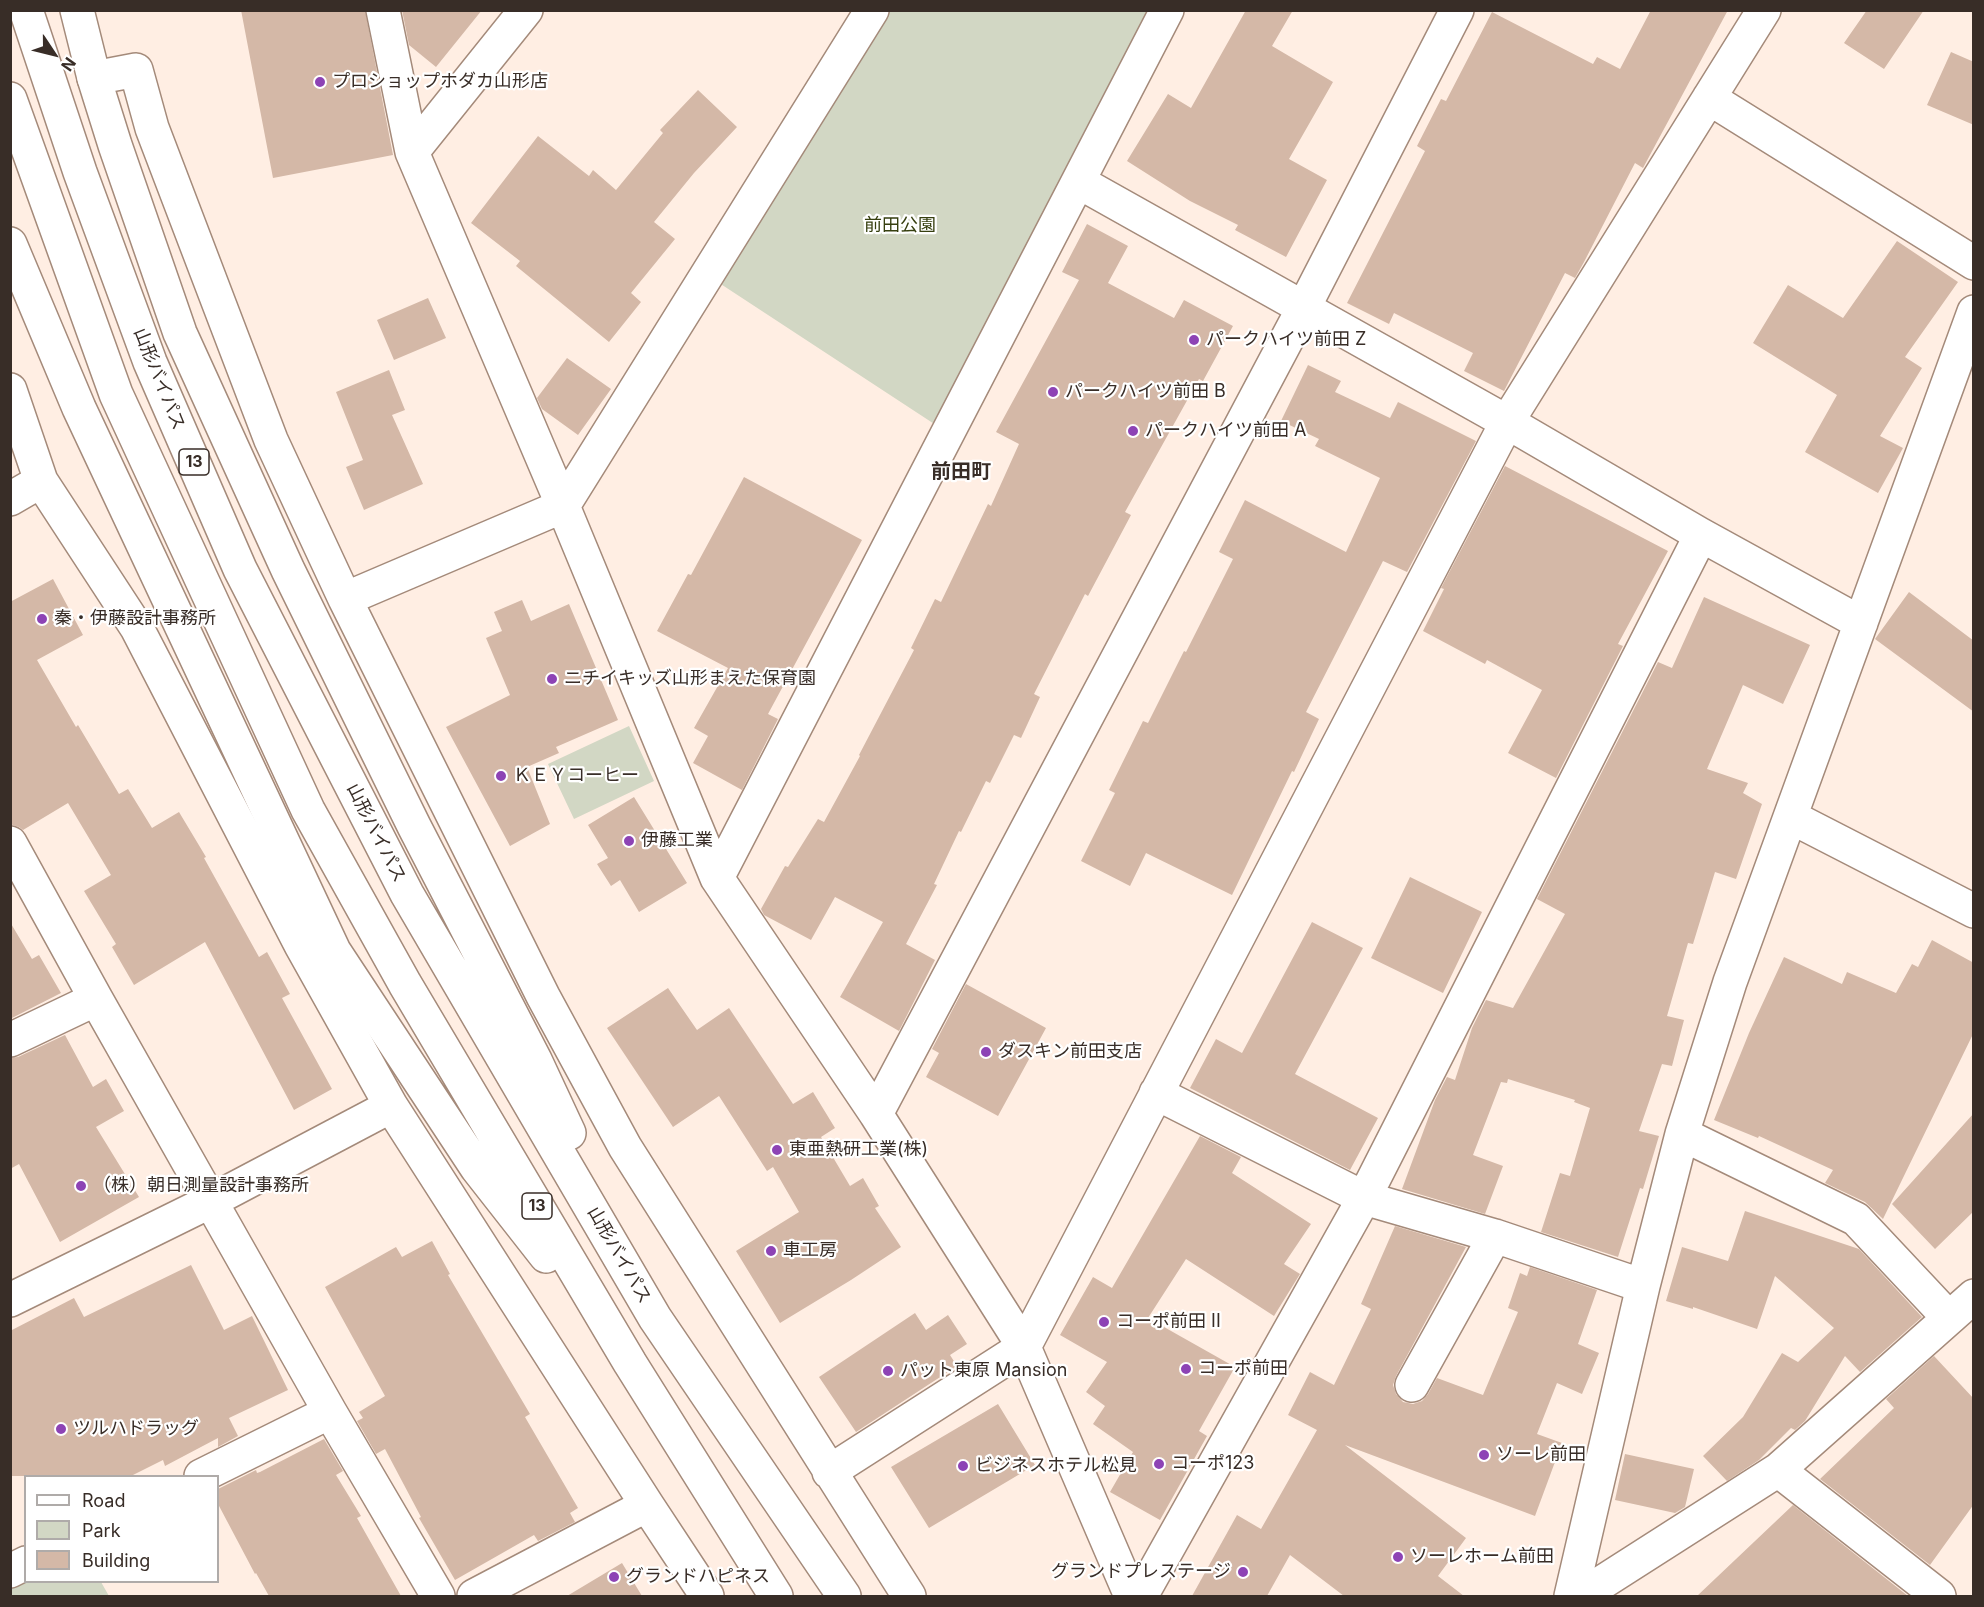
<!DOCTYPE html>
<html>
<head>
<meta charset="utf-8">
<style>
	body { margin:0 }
	#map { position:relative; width:1984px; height:1607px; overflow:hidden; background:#ffeee3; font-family:Inter,sans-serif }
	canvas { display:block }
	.frame { position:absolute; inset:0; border:12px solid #382d27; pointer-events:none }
	.legend { position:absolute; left:24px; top:1475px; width:195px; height:108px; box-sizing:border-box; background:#fff; border:2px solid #afaba9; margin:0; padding:8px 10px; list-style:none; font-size:18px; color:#382d27 }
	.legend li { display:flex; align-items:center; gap:12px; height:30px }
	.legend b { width:30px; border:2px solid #afaba9 }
	.north { position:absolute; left:24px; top:24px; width:60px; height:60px; -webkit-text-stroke:4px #fff; paint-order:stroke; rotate:125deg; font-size:16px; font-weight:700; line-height:24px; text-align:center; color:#382d27 }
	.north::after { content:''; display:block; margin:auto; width:21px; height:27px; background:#382d27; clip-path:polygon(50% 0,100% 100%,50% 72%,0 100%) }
</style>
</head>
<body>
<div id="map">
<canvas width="1984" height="1607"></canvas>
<div class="frame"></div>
<ul class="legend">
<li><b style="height:8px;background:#fff"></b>Road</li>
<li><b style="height:16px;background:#d2d7c4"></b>Park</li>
<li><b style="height:16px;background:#d4b8a7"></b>Building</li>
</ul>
<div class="north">N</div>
</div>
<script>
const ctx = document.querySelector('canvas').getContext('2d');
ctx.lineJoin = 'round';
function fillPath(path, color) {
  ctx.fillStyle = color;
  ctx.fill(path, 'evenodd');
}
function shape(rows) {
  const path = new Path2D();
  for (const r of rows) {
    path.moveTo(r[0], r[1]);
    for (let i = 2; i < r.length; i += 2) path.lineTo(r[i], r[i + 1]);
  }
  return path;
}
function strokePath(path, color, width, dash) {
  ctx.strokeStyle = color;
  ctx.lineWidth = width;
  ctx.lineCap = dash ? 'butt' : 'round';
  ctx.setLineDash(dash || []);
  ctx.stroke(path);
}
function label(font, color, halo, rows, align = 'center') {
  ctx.font = font + ' Inter,"Noto Sans JP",sans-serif';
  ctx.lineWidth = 4.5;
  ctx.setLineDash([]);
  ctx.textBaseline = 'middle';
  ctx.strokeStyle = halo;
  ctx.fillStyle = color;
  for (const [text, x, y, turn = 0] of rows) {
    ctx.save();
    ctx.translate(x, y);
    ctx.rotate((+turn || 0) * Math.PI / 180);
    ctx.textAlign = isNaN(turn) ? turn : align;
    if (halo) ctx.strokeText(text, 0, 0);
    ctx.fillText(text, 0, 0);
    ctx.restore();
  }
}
fillPath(shape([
	[872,11,1167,11,948,433,707,275],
	[629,726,654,781,574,819,548,764],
	[10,1574,26,1582,101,1582,109,1596,11,1596]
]), '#d2d7c4');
fillPath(shape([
	[241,10,365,10,393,155,273,178],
	[402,10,482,10,436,67,409,45],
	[1246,10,1293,10,1272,46,1333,82,1289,159,1327,180,1286,257,1235,230,1238,225,1190,201,1127,161,1168,94,1191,108],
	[1651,10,1728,10,1643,168,1635,163,1584,262,1575,278,1565,273,1504,391,1464,371,1473,353,1394,313,1389,324,1347,303,1425,151,1417,146,1441,99,1446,101,1492,12,1593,64,1597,57,1620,69],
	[1867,10,1924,10,1884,69,1844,43],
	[1951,52,1974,62,1974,125,1927,105],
	[698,90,737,127,694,173,654,222,675,239,631,293,641,302,609,342,516,266,520,261,471,223,538,136,589,176,593,170,616,190,663,133,660,130],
	[1087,224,1128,246,1108,283,1174,318,1184,300,1233,326,1203,381,1199,379,1125,512,1131,515,1088,596,1085,594,1034,694,1040,697,1021,738,1014,735,990,783,986,781,961,832,959,831,934,884,937,885,906,944,935,960,899,1031,840,997,883,922,835,897,811,940,764,915,761,909,785,866,788,867,818,819,824,822,860,756,859,755,914,650,911,648,935,599,941,602,988,504,991,506,1019,444,996,432,1079,280,1062,272],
	[1897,241,1958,282,1905,357,1922,368,1880,436,1903,448,1878,493,1805,452,1837,395,1753,343,1788,285,1843,318],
	[428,298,446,338,394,360,377,320],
	[567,358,611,389,578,435,542,409,537,398],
	[1308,365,1341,381,1335,392,1390,418,1398,402,1476,441,1407,572,1383,561,1306,712,1319,719,1294,772,1292,771,1232,895,1146,853,1130,886,1081,861,1115,793,1109,790,1143,721,1148,723,1184,651,1186,652,1233,559,1219,552,1245,500,1346,552,1380,478,1315,446,1319,439,1281,421],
	[389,370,405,410,392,415,423,484,364,510,346,467,363,460,336,392],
	[1505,466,1668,551,1618,644,1623,646,1556,778,1508,753,1542,690,1487,660,1485,664,1423,631,1444,589,1441,588],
	[744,477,862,540,768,714,778,719,742,790,693,763,708,736,694,728,728,668,657,631,688,574,691,575],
	[53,579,83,635,37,660,76,727,78,725,119,794,128,789,152,828,179,812,206,857,204,858,259,957,267,952,290,994,282,998,332,1089,294,1110,205,942,134,985,112,947,116,944,84,891,111,875,68,803,23,830,19,827,10,824,10,602],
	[1909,592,1974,641,1974,712,1875,639],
	[1704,597,1810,645,1783,704,1743,685,1707,769,1748,783,1743,793,1762,804,1736,879,1715,872,1693,944,1688,943,1667,1016,1684,1020,1672,1066,1662,1064,1639,1131,1659,1136,1643,1189,1640,1188,1618,1257,1541,1232,1560,1173,1570,1176,1590,1108,1574,1102,1575,1100,1508,1079,1507,1083,1501,1082,1473,1155,1503,1166,1485,1214,1402,1189,1435,1100,1447,1077,1455,1080,1472,1028,1486,1000,1513,1008,1565,914,1537,899,1658,662,1672,668],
	[522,600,531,621,569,604,618,720,556,747,559,753,527,767,550,824,510,846,446,727,510,695,486,638,502,631,494,612],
	[634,797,687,883,639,912,620,880,611,886,597,864,608,858,588,825],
	[1410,877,1482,912,1443,993,1371,958],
	[10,922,32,959,39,955,61,993,10,1019],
	[1312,922,1363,948,1295,1074,1378,1118,1350,1170,1190,1088,1216,1039,1242,1053],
	[1932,940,1974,963,1974,1032,1883,1219,1865,1202,1825,1183,1833,1170,1759,1136,1758,1138,1714,1120,1749,1033,1784,957,1842,984,1847,972,1896,993,1912,964,1918,967],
	[966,984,1046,1028,998,1116,926,1077,939,1053,932,1049],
	[668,988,697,1030,729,1008,793,1104,813,1092,835,1128,821,1137,850,1186,863,1178,879,1206,875,1208,901,1247,851,1280,780,1323,736,1251,799,1212,773,1167,767,1171,719,1096,673,1127,607,1028],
	[65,1035,93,1087,106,1079,124,1111,96,1127,139,1197,60,1242,19,1164,10,1169,10,1058,18,1057],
	[1974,1113,1974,1211,1935,1249,1892,1204],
	[1200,1136,1241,1157,1232,1173,1311,1224,1284,1264,1300,1274,1274,1316,1186,1259,1148,1318,1235,1367,1199,1431,1207,1436,1160,1520,1110,1492,1133,1452,1093,1424,1105,1406,1086,1392,1107,1362,1060,1335,1093,1277,1112,1288],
	[1745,1211,1859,1249,1922,1317,1860,1372,1845,1356,1805,1421,1795,1430,1791,1428,1759,1460,1727,1481,1703,1456,1743,1417,1782,1353,1798,1362,1834,1328,1775,1276,1757,1329,1693,1307,1693,1309,1666,1301,1682,1247,1728,1261],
	[1395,1226,1466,1247,1396,1376,1393,1385,1396,1394,1403,1402,1413,1404,1422,1401,1428,1394,1437,1378,1483,1395,1518,1312,1508,1308,1520,1273,1527,1276,1530,1267,1597,1290,1578,1344,1599,1353,1582,1394,1557,1383,1537,1434,1562,1443,1535,1516,1345,1445,1466,1538,1438,1576,1464,1596,1344,1596,1290,1555,1267,1596,1192,1596,1237,1515,1261,1529,1317,1430,1288,1415,1310,1372,1334,1385,1371,1309,1361,1304],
	[432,1241,450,1274,448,1275,530,1414,525,1417,578,1508,570,1513,575,1522,538,1541,534,1535,455,1580,419,1518,421,1517,385,1449,376,1454,357,1421,363,1418,359,1412,385,1396,325,1287,396,1247,402,1257],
	[191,1265,224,1330,252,1316,288,1390,229,1418,238,1436,218,1447,218,1438,165,1466,163,1460,131,1476,10,1476,10,1331,74,1298,84,1317],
	[915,1313,926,1330,948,1315,967,1344,950,1355,957,1366,856,1432,819,1377],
	[1934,1356,1974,1399,1974,1504,1930,1565,1820,1479,1894,1408,1886,1399],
	[998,1404,1035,1465,929,1528,891,1467],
	[324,1439,343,1471,336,1475,361,1516,357,1518,401,1596,269,1596,256,1573,255,1574,218,1504,218,1489,256,1470,257,1473,260,1472],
	[1625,1454,1694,1469,1685,1507,1675,1513,1615,1500],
	[1793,1505,1908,1596,1697,1596],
	[622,1563,642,1596,567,1596]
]), '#d4b8a7');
const minor = shape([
	[383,10,412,152,563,506,717,878,876,1114,1024,1347,1131,1596],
	[94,78,136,70,152,128,271,440,345,599,543,996,625,1147,909,1596],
	[1709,98,1974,263],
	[412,152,526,10],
	[1079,182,1507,422,1701,535,1861,623],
	[10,390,41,481,137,628,301,945,391,1106,647,1505,707,1596],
	[10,499,41,481],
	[345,599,563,506,872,10],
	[1791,817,1974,911],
	[10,843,96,999,330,1412,438,1596],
	[717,878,1167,10],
	[10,1040,96,999],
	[1156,1093,1364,1198,1495,1236,1643,1286],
	[876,1114,1304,307,1457,10],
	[1682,1134,1856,1219,1948,1317],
	[10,1300,211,1201,391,1106],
	[1412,1385,1495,1236],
	[1778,1470,1939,1596],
	[829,1472,1024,1347,1507,422,1764,10],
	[201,1476,330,1412],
	[10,1571,26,1563],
	[474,1596,647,1505],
	[1141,1596,1364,1198,1701,535],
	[1571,1596,1643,1286,1682,1134,1730,982,1974,312],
	[1581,1596,1778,1470,1974,1296]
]);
const highway = shape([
	[26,10,80,172,150,362,240,569,407,894,655,1318,844,1596],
	[77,10,94,78,115,145,180,333,288,570,414,826,535,1060,569,1133],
	[10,99,116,394,308,810,405,984,630,1363,776,1596],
	[10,244,79,408,334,951,477,1168,546,1256]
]);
strokePath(minor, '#a48a7a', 36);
strokePath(highway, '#a48a7a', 36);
strokePath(minor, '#fff', 33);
strokePath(highway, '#fff', 33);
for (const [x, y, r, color] of [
	[320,82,6,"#8d43b5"],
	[1194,340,6,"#8d43b5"],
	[1053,392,6,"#8d43b5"],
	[1133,431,6,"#8d43b5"],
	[42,619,6,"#8d43b5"],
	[552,679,6,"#8d43b5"],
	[501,776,6,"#8d43b5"],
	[629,841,6,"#8d43b5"],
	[986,1052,6,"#8d43b5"],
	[777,1150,6,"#8d43b5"],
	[81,1186,6,"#8d43b5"],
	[771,1251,6,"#8d43b5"],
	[1104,1322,6,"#8d43b5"],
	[1186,1369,6,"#8d43b5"],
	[888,1371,6,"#8d43b5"],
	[61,1429,6,"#8d43b5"],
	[1484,1455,6,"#8d43b5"],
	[1159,1464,6,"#8d43b5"],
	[963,1466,6,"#8d43b5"],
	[1398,1557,6,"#8d43b5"],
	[1243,1572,6,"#8d43b5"],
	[614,1577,6,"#8d43b5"]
]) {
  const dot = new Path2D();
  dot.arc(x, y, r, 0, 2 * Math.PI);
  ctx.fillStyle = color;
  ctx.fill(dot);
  strokePath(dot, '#fff', 2);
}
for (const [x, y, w] of [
	[194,462,30],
	[537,1206,30]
]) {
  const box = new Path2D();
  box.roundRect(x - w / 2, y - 13, w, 26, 4.5);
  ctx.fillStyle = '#fff';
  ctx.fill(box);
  strokePath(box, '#382d27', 1.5);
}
label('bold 16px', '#382d27', null, [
	["13",194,462],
	["13",537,1206]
]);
label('18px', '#382d27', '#fff', [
	["プロショップホダカ山形店",332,82],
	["パークハイツ前田 Z",1206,340],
	["パークハイツ前田 B",1065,392],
	["パークハイツ前田 A",1145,431],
	["秦・伊藤設計事務所",54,619],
	["ニチイキッズ山形まえた保育園",564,679],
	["ＫＥＹコーヒー",513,776],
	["伊藤工業",641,841],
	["ダスキン前田支店",998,1052],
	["東亜熱研工業(株)",789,1150],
	["（株）朝日測量設計事務所",93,1186],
	["車工房",783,1251],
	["コーポ前田 II",1116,1322],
	["コーポ前田",1198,1369],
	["パット東原 Mansion",900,1371],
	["ツルハドラッグ",73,1429],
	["ソーレ前田",1496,1455],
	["コーポ123",1171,1464],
	["ビジネスホテル松見",975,1466],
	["ソーレホーム前田",1410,1557],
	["グランドプレステージ",1231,1572,"right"],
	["グランドハピネス",626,1577]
], 'left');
label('18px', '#363f0f', '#fff', [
	["前田公園",900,226]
]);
label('18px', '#382d27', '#fff', [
	["山形バイパス",159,379,68],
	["山形バイパス",376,833,63],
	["山形バイパス",619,1255,60]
]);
label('bold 20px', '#382d27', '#fff', [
	["前田町",961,472]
]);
</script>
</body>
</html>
